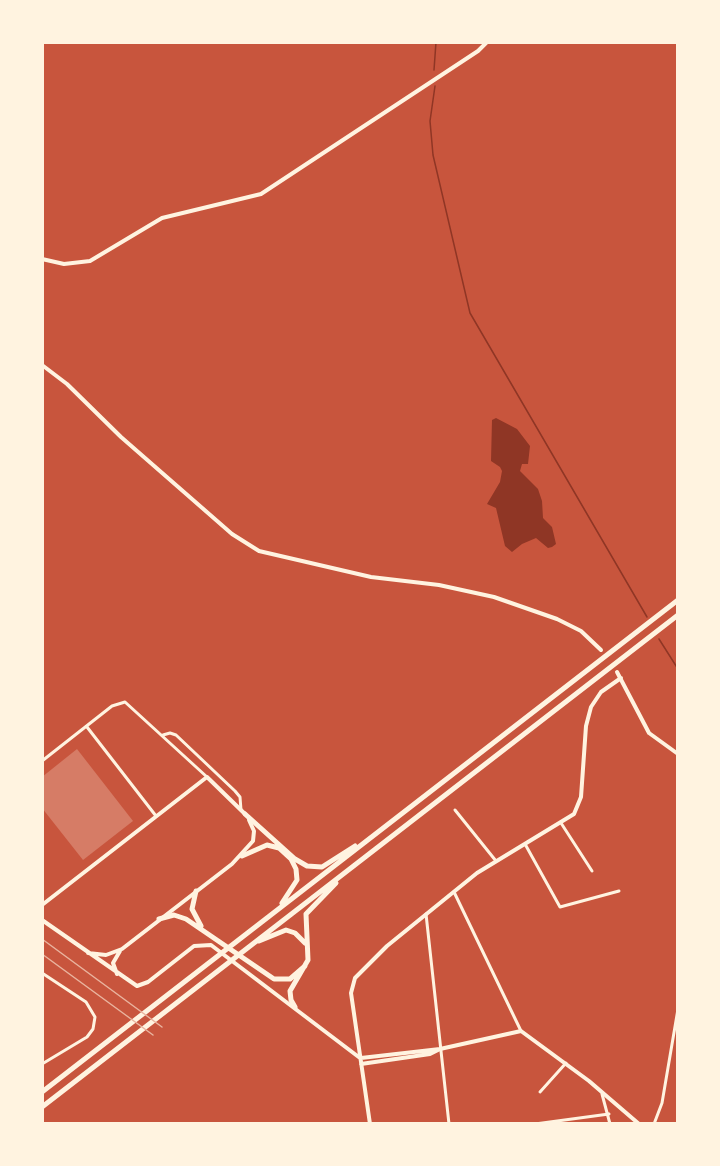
<!DOCTYPE html>
<html>
<head>
<meta charset="utf-8">
<style>
	body { margin:0 }
	#map { position:relative; width:720px; height:1166px; overflow:hidden; background:#c8553d; font-family:Merriweather,serif }
	canvas { display:block }
	.frame { position:absolute; inset:0; border:44px solid #fff3e0; pointer-events:none }
</style>
</head>
<body>
<div id="map">
<canvas width="720" height="1166"></canvas>
<div class="frame"></div>
</div>
<script>
const ctx = document.querySelector('canvas').getContext('2d');
ctx.lineJoin = 'round';
function fillPath(path, color) {
  ctx.fillStyle = color;
  ctx.fill(path, 'evenodd');
}
function shape(rows) {
  const path = new Path2D();
  for (const r of rows) {
    path.moveTo(r[0], r[1]);
    for (let i = 2; i < r.length; i += 2) path.lineTo(r[i], r[i + 1]);
  }
  return path;
}
function strokePath(path, color, width, dash) {
  ctx.strokeStyle = color;
  ctx.lineWidth = width;
  ctx.lineCap = dash ? 'butt' : 'round';
  ctx.setLineDash(dash || []);
  ctx.stroke(path);
}
fillPath(shape([
	[496,418,517,429,530,446,528,464,522,464,520,471,538,489,542,501,543,518,552,527,556,544,552,547,548,548,536,538,522,544,512,552,505,546,496,508,487,504,500,482,502,471,500,467,491,461,492,420]
]), '#8f3625');
strokePath(shape([
	[434,70,436,42],
	[435,86,430,121,433,155,470,313,647,617],
	[659,639,678,669]
]), '#8f3625', 1.5);
fillPath(shape([
	[77,749,133,821,83,860,42,808,42,777]
]), '#d67c66');
strokePath(shape([
	[87,727,156,816],
	[163,735,170,733,176,735,235,791,240,797,241,810],
	[42,761,112,706,125,702,207,777],
	[455,810,496,861],
	[561,823,592,871],
	[525,844,560,907,619,891],
	[454,892,521,1031],
	[426,914,449,1124],
	[42,973,86,1002,95,1017,93,1029,87,1037,42,1064],
	[540,1092,566,1063],
	[602,1094,610,1124],
	[535,1124,609,1114],
	[654,1124,662,1103,678,1009]
]), '#fff3e0', 3);
strokePath(shape([
	[42,259,64,264,90,261,162,218,261,194,478,51,487,42],
	[42,365,67,384,121,437,232,534,259,551,371,577,439,585,494,597,557,619,581,631,601,650],
	[617,672,649,733,678,754],
	[42,905,207,777,245,814],
	[42,920,137,986,148,982,194,946,211,945,360,1058],
	[88,953,106,955,122,949,232,864,253,841,254,831,249,820],
	[117,974,113,963,120,951],
	[361,1058,440,1049],
	[361,1064,430,1054,440,1049,521,1031,589,1081,639,1124],
	[370,1124,351,993,355,978,387,946,477,873,574,814,581,797,586,726,591,707,601,692,621,678]
]), '#fff3e0', 4);
strokePath(shape([
	[245,814,295,859,307,866,322,867,355,846],
	[242,856,267,845,279,848,291,859,296,869,297,880,282,903],
	[196,891,192,909,201,926],
	[159,919,174,915,186,919,274,979,290,979,305,966],
	[259,941,286,930,295,933,305,943],
	[295,1007,291,1000,290,991,308,960,306,914,336,883],
	[42,1092,678,600],
	[42,1107,678,615]
]), '#fff3e0', 5);
strokePath(shape([
	[42,939,162,1027],
	[42,954,153,1035]
]), '#e9b49f', 1.5);
</script>
</body>
</html>
